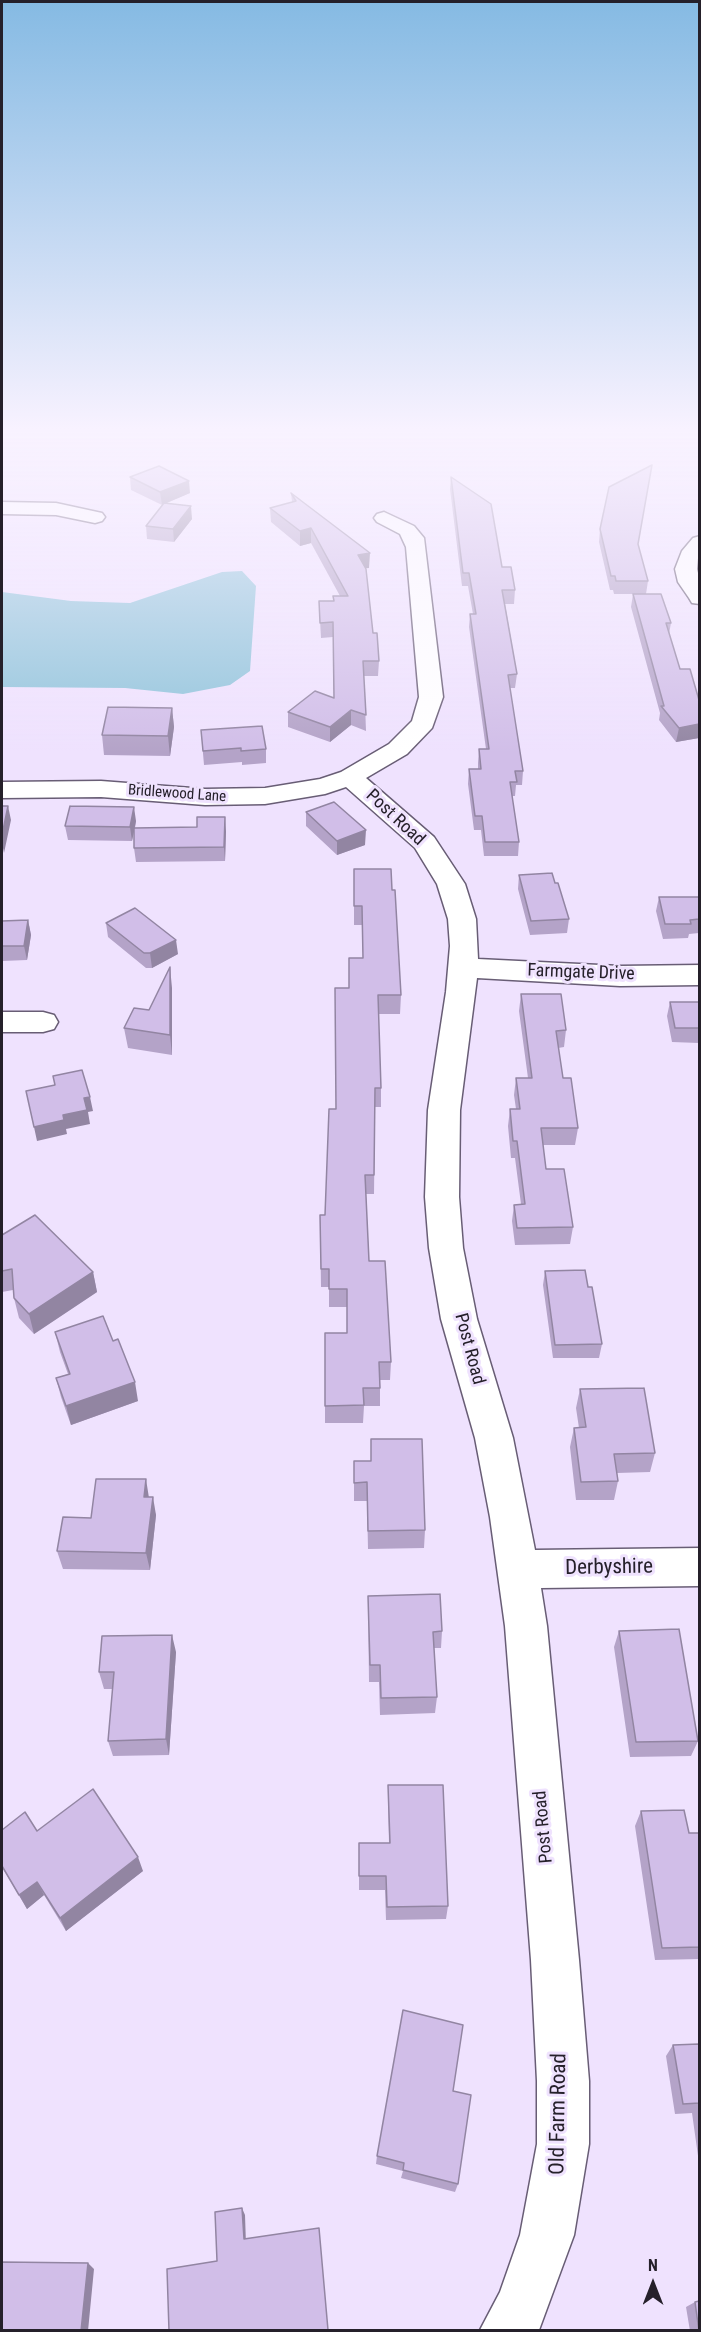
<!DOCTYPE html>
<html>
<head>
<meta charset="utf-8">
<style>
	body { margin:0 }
	#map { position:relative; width:701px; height:2332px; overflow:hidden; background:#efe2fe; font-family:"Roboto Condensed",sans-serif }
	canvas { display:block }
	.frame { position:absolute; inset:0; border:3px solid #25202a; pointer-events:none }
	.north { position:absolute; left:623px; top:2254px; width:60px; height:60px; -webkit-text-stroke:4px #efe2fe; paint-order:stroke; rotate:0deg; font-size:16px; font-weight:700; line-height:24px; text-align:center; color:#25202a }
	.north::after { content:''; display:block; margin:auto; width:21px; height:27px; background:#25202a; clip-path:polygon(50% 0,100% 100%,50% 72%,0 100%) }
</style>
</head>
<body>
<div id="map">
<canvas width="701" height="2332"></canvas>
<div class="frame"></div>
<div class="north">N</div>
</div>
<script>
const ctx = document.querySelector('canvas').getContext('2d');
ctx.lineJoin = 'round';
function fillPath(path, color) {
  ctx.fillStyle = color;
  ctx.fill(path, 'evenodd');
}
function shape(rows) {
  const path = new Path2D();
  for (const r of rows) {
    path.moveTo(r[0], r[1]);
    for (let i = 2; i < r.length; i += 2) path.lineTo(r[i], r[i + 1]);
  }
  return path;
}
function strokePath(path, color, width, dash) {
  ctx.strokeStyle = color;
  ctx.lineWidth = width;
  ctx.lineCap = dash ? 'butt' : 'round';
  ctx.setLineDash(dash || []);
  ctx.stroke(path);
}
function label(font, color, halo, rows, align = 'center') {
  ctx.font = font + ' "Roboto Condensed",sans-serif';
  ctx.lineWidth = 6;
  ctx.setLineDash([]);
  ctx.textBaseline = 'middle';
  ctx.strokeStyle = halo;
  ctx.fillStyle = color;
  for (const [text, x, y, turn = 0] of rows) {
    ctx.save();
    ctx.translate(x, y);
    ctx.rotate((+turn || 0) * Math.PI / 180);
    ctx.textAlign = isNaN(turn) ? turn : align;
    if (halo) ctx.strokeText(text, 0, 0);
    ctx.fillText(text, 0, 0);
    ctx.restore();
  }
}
fillPath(shape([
	[242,571,256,586,250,671,230,685,183,694,125,688,2,687,2,592,71,601,130,603,222,572]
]), '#91c4db');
const minor = shape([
	[2,502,56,503,102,513,105,517,102,521,95,523,56,515,2,514,2,502],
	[384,512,414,526,424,538,443,697,432,728,407,754,366,778,434,837,465,884,476,919,478,959,620,966,700,965,700,985,620,986,477,978,460,1110,459,1197,463,1248,477,1319,513,1438,535,1550,700,1548,700,1586,541,1588,547,1626,579,1960,589,2081,589,2144,574,2235,539,2330,480,2330,500,2292,520,2235,537,2144,537,2081,531,1960,505,1626,490,1517,475,1438,441,1319,429,1248,425,1197,428,1110,446,992,450,946,448,919,437,884,415,848,346,787,325,794,265,804,205,805,101,797,2,798,2,782,101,781,205,789,265,788,320,779,341,772,389,744,412,721,419,697,406,547,400,534,377,522,374,518,377,514,384,512],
	[700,536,697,569,700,581,700,604,692,603,689,598,678,582,675,569,682,551,693,538,700,536],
	[2,1012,43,1012,54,1015,58,1022,54,1029,43,1032,2,1032,2,1012]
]);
strokePath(minor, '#685d75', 3);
fillPath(minor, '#fff');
fillPath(shape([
	[130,477,190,493,166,503,192,519,174,542,147,539,146,526,163,504,162,505,131,490],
	[451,477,515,590,514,604,505,604,517,674,515,688,510,688,523,771,522,785,516,785,515,796,512,796,519,842,518,856,484,856,481,830,474,830,468,784,469,769,478,769,478,763,479,749,486,749,469,627,470,614,473,614,468,586,462,586,450,489],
	[291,493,369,568,366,568,373,633,379,661,378,676,364,676,366,731,351,725,330,742,288,727,288,712,334,698,333,637,321,638,319,601,334,601,340,596,311,543,300,546,271,522,270,508,292,502],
	[600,529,638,545,648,581,646,594,671,623,669,634,680,669,699,700,699,738,676,742,659,720,660,713,631,607,633,594,614,594,613,590,610,590,599,542],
	[172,708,174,727,170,756,104,755,102,735],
	[201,730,266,749,266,763,242,765,242,762,204,765],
	[306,812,365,845,337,855,306,826],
	[136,821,135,828,226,831,225,861,136,862,134,848,134,831,132,841,68,840,65,826],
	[354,869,392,890,401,995,400,1014,378,1014,381,1088,381,1107,375,1107,374,1194,366,1194,369,1261,391,1362,390,1380,380,1380,380,1406,364,1406,363,1423,325,1423,325,1406,347,1333,347,1307,329,1307,329,1287,321,1287,320,1215,325,1215,349,988,363,958,362,925,354,925],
	[519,875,555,883,569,919,567,933,530,935,518,889],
	[659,897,699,897,699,933,689,934,688,938,663,939,656,911],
	[28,920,31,935,27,960,2,961,2,921],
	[106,923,178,954,152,968,146,968,108,937],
	[172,988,172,1055,128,1048,124,1028,149,1010],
	[521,994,566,1030,564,1047,558,1048,563,1078,578,1128,575,1145,543,1145,546,1169,573,1227,570,1244,515,1245,512,1221,514,1205,521,1204,515,1158,511,1158,508,1126,510,1109,516,1109,514,1095,516,1078,528,1078,519,1011],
	[670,1002,699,1002,699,1043,672,1042,667,1016],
	[2,1235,93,1272,97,1292,34,1334,19,1318,14,1298,13,1290,2,1292],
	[545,1271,588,1287,602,1344,599,1358,553,1358,543,1285],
	[55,1332,138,1401,71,1425,61,1397,56,1378,68,1374,60,1352],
	[580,1389,655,1453,650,1472,617,1473,618,1481,614,1500,576,1500,570,1447,574,1428,579,1428,576,1408],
	[371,1439,425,1530,424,1548,368,1549,367,1501,354,1501,354,1461,371,1461],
	[149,1497,156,1515,150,1570,63,1569,57,1551,91,1518],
	[368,1596,442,1631,441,1648,434,1648,437,1697,435,1713,380,1715,379,1682,369,1682],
	[619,1631,698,1741,691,1756,630,1757,614,1647],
	[176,1652,169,1755,113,1756,108,1741,113,1689,104,1689,99,1672],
	[388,1785,448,1906,446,1919,386,1920,385,1890,359,1890,359,1843,389,1843,388,1800],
	[641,1811,689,1833,699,1833,699,1959,655,1960,635,1826],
	[2,1830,37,1831,143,1871,66,1931,44,1895,27,1909,2,1867],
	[699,2044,699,2163,692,2113,675,2114,666,2056,673,2045],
	[453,2091,458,2184,455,2192,401,2178,403,2171,376,2164,377,2156],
	[695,2302,699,2331,690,2331,686,2307]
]), '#b4a3c8');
fillPath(shape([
	[189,481,190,493,162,505,160,492],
	[191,506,192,519,174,542,173,529],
	[311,528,311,543,300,546,300,531],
	[370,553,369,568,358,569,358,555],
	[172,708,174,727,170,756,168,736],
	[351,710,351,725,330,742,330,727],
	[699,724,699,738,676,742,679,728],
	[8,806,11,820,4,853,2,843,2,835],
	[134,807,136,821,132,841,130,827],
	[225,817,226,831,225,861,224,847],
	[366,830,365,845,337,855,337,841],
	[28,920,31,935,27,960,24,946],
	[176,940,178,954,152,968,150,953],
	[170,967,172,988,172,1055,170,1035],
	[90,1097,93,1111,88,1112,90,1124,66,1129,67,1134,37,1141,34,1127,63,1115,84,1098],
	[93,1272,97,1292,34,1334,29,1314],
	[135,1382,138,1401,71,1425,66,1406],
	[146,1479,149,1498,144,1497],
	[153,1497,156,1515,150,1570,146,1553],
	[172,1635,176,1652,169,1755,166,1739],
	[138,1857,143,1871,66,1931,60,1918],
	[37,1882,44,1895,27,1909,19,1895],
	[242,2208,245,2215,246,2245,244,2239],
	[88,2263,94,2269,88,2331,81,2331]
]), '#9285a2');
const building = shape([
	[652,465,638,544,648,581,616,581,615,576,611,576,600,529,609,487,652,465],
	[159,466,189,481,160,492,130,477,159,466],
	[451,477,491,504,502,567,511,567,515,590,502,590,517,674,508,675,523,771,515,771,517,782,510,782,519,842,485,842,482,816,475,816,469,769,481,769,479,749,489,749,470,614,476,614,469,573,463,573,451,477],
	[291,493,370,553,358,555,366,569,373,633,377,633,379,661,363,661,366,715,351,710,330,727,288,712,315,691,334,698,333,622,320,623,319,601,334,601,333,596,348,596,311,528,300,531,270,508,296,501,291,493],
	[164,503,191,506,173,529,146,526,164,503],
	[633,594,661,594,671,623,666,623,680,669,690,669,699,700,699,724,679,728,661,706,664,706,633,594],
	[108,707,172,708,168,736,102,735,108,707],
	[262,726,266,749,241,751,241,748,203,751,201,730,262,726],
	[334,802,366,830,337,841,306,812,334,802],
	[2,806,8,806,2,835,2,806],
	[70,806,134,807,130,827,65,826,70,806],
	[197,817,225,817,224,847,134,848,134,828,197,827,197,817],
	[354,869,391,869,392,890,395,890,401,995,378,995,381,1088,375,1088,374,1175,365,1175,369,1261,385,1261,391,1362,379,1362,380,1388,363,1388,364,1405,325,1406,325,1333,347,1333,347,1289,329,1289,329,1269,321,1269,320,1215,325,1215,329,1109,336,1109,335,988,349,988,349,958,363,958,362,906,354,906,354,869],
	[552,873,555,883,558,883,569,919,531,921,519,875,552,873],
	[659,897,699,897,699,919,690,920,691,924,665,924,659,897],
	[135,908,176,940,150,953,144,953,106,923,135,908],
	[28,920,24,946,2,946,2,921,28,920],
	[170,967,170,1035,124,1028,134,1008,149,1010,170,967],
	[521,994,561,994,566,1030,556,1031,563,1078,571,1078,578,1128,541,1128,546,1169,564,1169,573,1227,517,1228,514,1205,525,1204,517,1141,513,1141,510,1109,520,1109,516,1078,532,1078,521,994],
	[670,1002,699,1002,699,1028,675,1028,670,1002],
	[82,1070,90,1097,84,1098,87,1110,63,1115,64,1120,34,1127,26,1091,55,1085,53,1076,82,1070],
	[35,1215,93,1272,29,1314,14,1298,12,1269,2,1271,2,1235,35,1215],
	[585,1270,588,1287,592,1287,602,1344,555,1345,545,1271,585,1270],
	[103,1316,113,1341,118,1339,135,1382,66,1406,56,1378,70,1374,55,1332,103,1316],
	[644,1388,655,1453,614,1454,618,1481,581,1482,574,1428,586,1427,580,1389,644,1388],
	[371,1439,422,1439,425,1530,368,1531,367,1482,354,1483,354,1461,371,1461,371,1439],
	[96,1479,146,1479,144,1497,153,1497,146,1553,57,1551,63,1517,91,1518,96,1479],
	[440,1594,442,1631,433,1632,437,1697,381,1698,380,1665,370,1665,368,1596,440,1594],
	[679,1629,698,1741,636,1742,619,1631,679,1629],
	[172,1635,166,1739,108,1741,114,1672,99,1672,102,1636,172,1635],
	[388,1785,443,1785,448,1906,387,1907,386,1876,359,1876,359,1843,390,1843,388,1785],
	[93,1789,138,1857,60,1918,37,1882,19,1895,2,1866,2,1830,25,1812,37,1831,93,1789],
	[684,1810,689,1833,699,1833,699,1947,662,1948,641,1811,684,1810],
	[403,2010,463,2025,453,2091,471,2095,458,2184,403,2170,404,2163,377,2156,403,2010],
	[699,2044,699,2103,683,2104,673,2045,699,2044],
	[242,2208,244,2239,319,2228,328,2330,169,2331,167,2269,217,2261,215,2212,242,2208],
	[2,2262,88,2263,81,2331,2,2331,2,2262],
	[699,2301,699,2331,695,2302,699,2301]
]);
fillPath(building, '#d1bee8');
strokePath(building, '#9285a2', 1.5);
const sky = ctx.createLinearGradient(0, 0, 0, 753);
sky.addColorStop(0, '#85bae3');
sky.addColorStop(0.57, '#f8f2ff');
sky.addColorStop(1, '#f8f2ff00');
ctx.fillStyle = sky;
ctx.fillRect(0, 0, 701, 753);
label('15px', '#25202a', '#efe2fe', [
	["Bridlewood Lane",177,794,4]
]);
label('18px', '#25202a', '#efe2fe', [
	["Post Road",395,818,43],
	["Farmgate Drive",581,973,2],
	["Post Road",469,1349,75],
	["Post Road",544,1827,-95]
]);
label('21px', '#25202a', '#efe2fe', [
	["Derbyshire",609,1568,-1],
	["Old Farm Road",559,2114,-89]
]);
</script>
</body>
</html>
